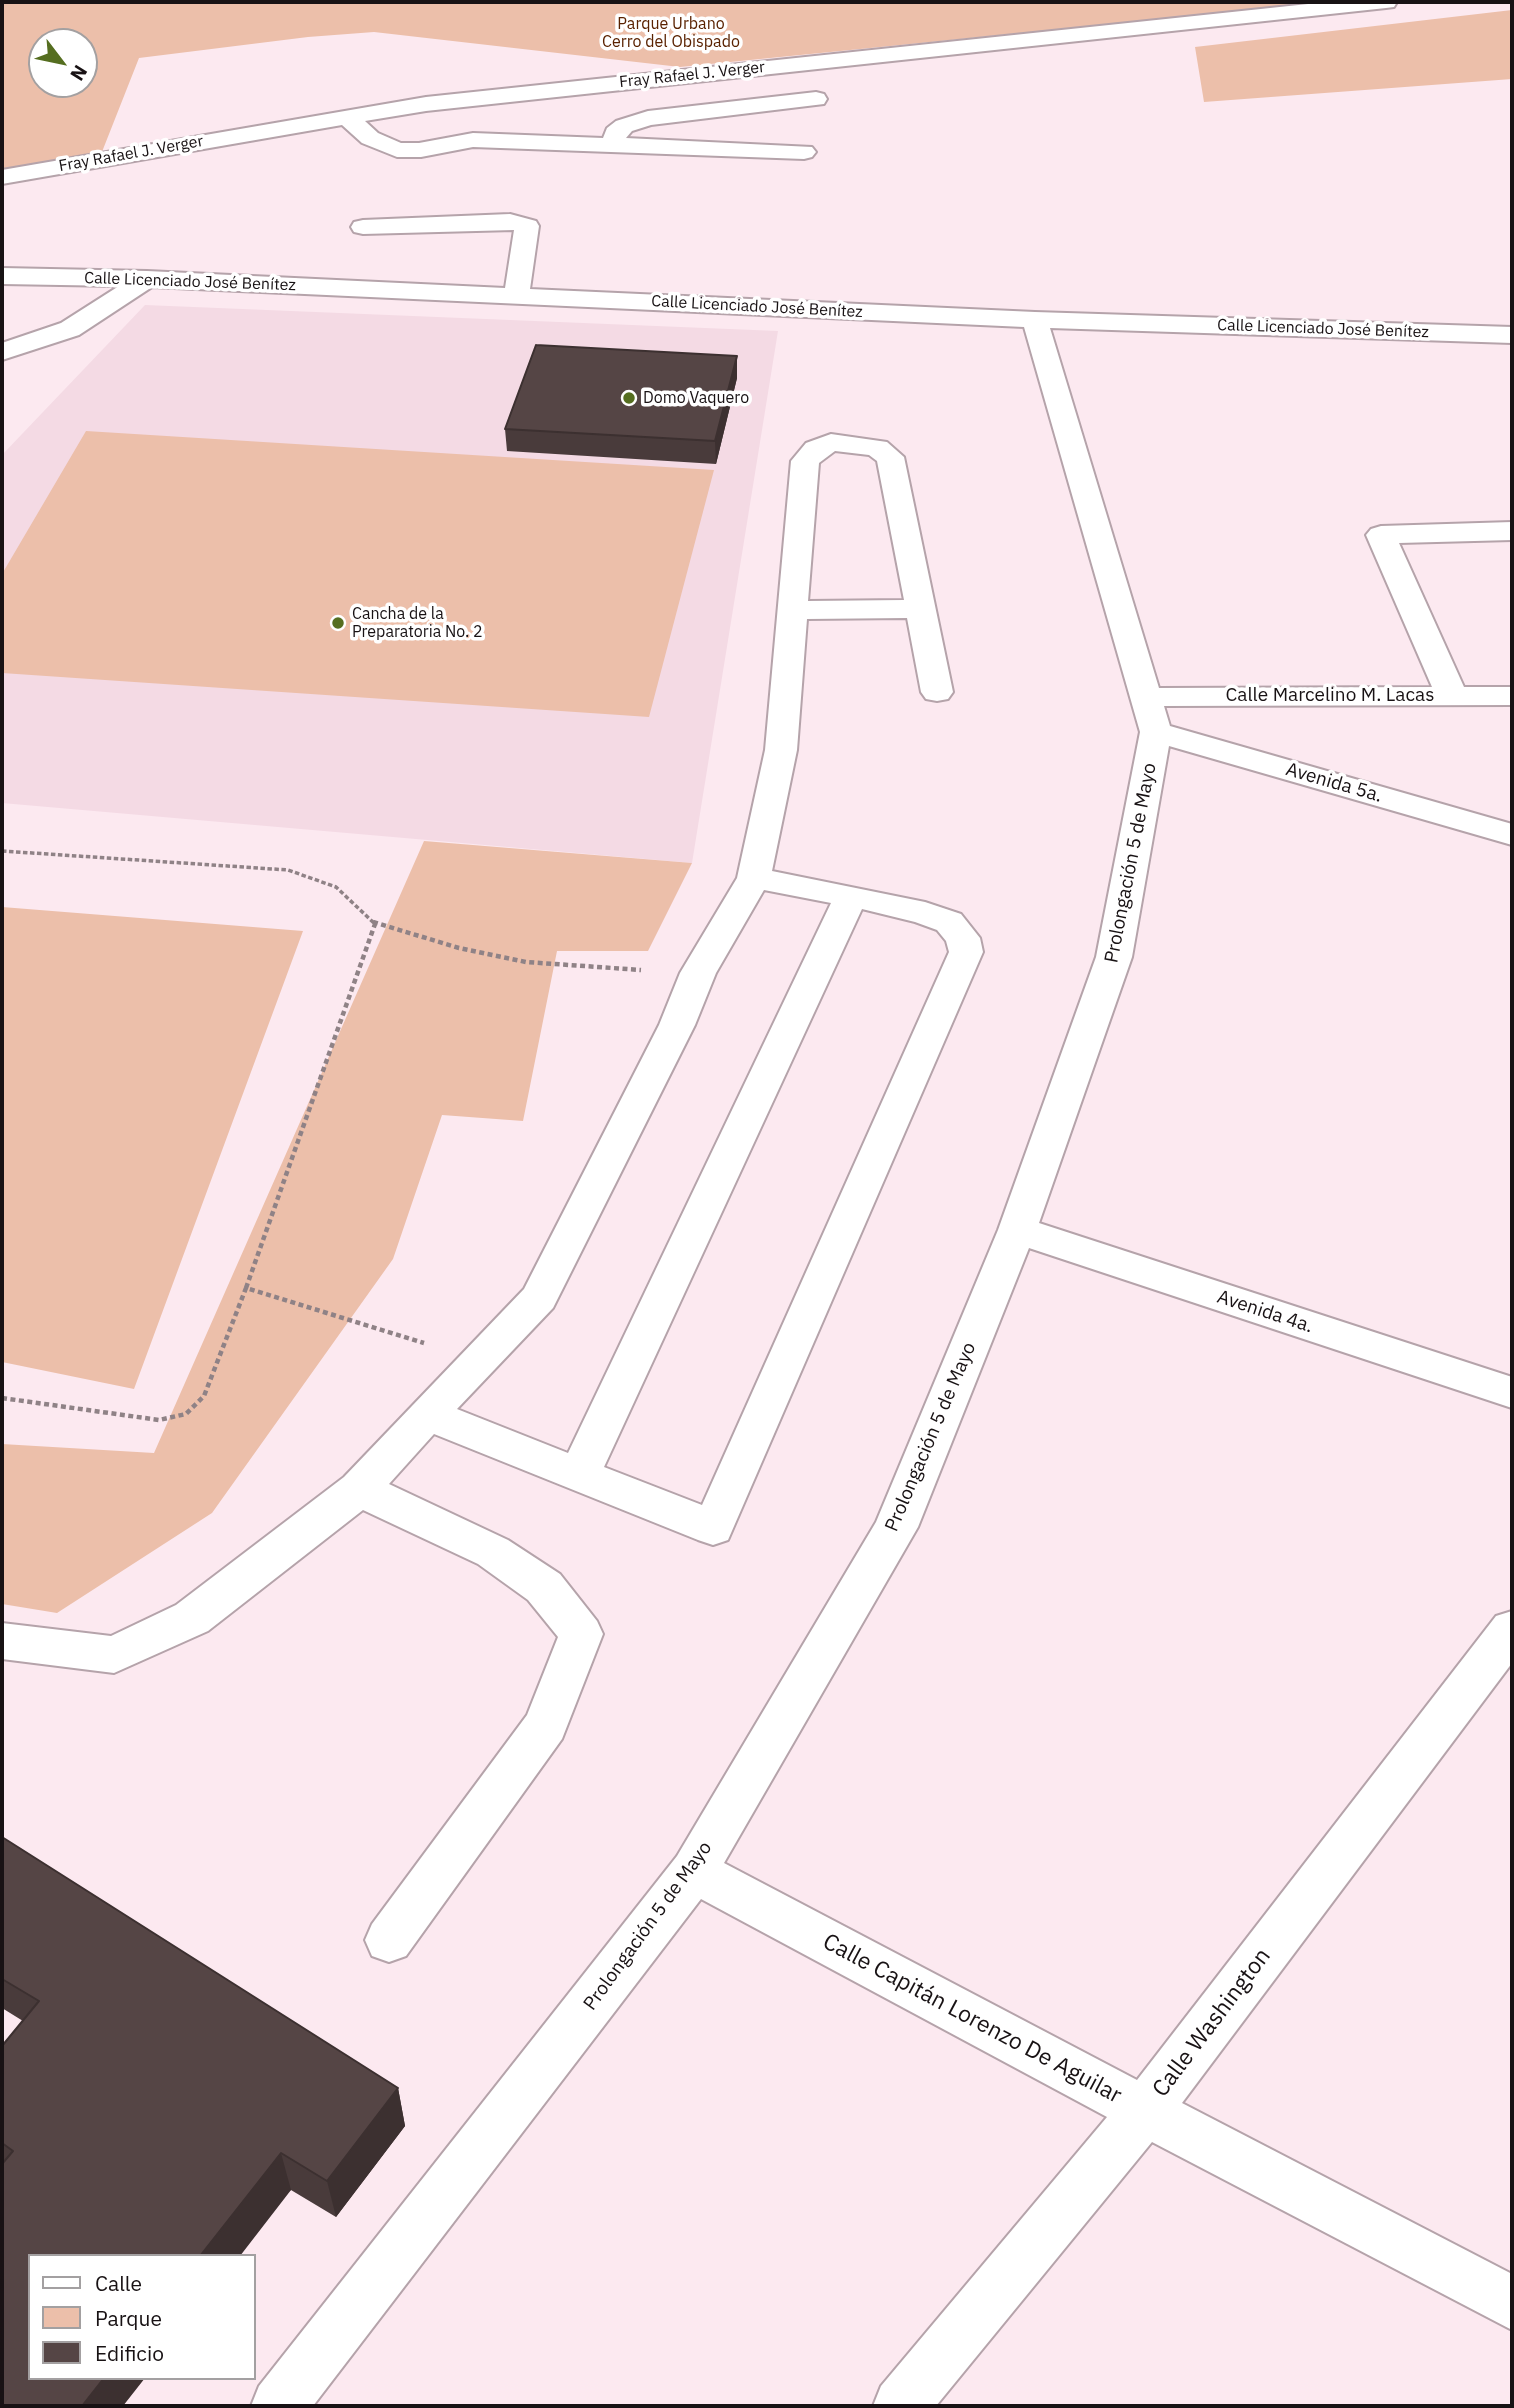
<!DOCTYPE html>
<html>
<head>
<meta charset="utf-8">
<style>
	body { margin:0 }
	#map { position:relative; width:1514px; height:2408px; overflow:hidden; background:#fce9f0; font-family:"IBM Plex Sans",sans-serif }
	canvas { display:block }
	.frame { position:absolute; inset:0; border:4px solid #181214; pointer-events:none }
	.legend { position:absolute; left:28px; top:2254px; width:228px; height:126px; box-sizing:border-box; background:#fff; border:2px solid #a3a0a1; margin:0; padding:9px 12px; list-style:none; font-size:21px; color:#181214 }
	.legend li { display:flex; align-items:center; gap:14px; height:35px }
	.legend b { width:35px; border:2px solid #a3a0a1 }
	.north { position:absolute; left:28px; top:28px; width:70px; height:70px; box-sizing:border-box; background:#fff; border:2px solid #a3a0a1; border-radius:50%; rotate:122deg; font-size:19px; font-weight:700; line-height:28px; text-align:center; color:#181214 }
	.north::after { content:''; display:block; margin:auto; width:24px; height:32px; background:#556e20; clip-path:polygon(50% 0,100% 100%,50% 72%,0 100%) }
</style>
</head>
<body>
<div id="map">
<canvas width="1514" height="2408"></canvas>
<div class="frame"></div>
<ul class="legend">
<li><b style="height:9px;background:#fff"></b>Calle</li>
<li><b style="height:19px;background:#ecbfaa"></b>Parque</li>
<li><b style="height:19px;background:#554545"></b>Edificio</li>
</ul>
<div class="north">N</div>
</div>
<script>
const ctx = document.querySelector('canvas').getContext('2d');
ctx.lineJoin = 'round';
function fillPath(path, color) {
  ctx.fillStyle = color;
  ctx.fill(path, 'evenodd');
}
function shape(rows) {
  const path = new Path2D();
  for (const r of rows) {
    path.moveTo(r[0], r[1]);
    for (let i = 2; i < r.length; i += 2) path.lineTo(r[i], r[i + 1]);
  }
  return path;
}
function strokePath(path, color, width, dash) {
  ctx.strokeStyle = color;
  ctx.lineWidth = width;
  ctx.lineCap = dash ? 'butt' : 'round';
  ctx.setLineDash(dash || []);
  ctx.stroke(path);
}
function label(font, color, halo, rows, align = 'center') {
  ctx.font = font + ' "IBM Plex Sans",sans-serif';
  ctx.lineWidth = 7;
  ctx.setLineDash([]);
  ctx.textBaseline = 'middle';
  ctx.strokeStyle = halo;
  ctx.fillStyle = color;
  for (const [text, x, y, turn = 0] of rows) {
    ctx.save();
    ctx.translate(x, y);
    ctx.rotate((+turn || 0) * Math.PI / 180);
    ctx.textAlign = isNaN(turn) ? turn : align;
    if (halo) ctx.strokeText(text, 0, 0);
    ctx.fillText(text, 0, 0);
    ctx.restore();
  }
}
fillPath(shape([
	[145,305,778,331,692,863,2,803,2,455]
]), '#f4dae4');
fillPath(shape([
	[2,2,1331,2,680,67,374,32,308,37,139,58,98,162,2,176],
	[42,42,84,42,84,84,42,84],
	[1512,10,1512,79,1204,102,1195,47],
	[86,431,714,470,649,717,2,673,2,574],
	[424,841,692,863,648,951,557,951,523,1121,442,1115,393,1259,212,1513,57,1613,2,1604,2,1444,154,1453],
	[2,907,303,931,134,1389,2,1362]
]), '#ecbfaa');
const minor = shape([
	[1327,2,1397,2,1394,7,1386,8,426,111,365,121,378,133,401,143,419,143,473,133,603,138,607,128,616,121,648,111,816,92,824,94,827,99,824,104,651,125,632,131,626,138,812,147,816,152,812,157,804,159,473,147,421,157,397,157,362,143,342,125,2,184,2,170,426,97,1327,2],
	[510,214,536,221,539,226,530,289,1035,312,1512,327,1512,343,1050,328,1159,688,1432,687,1366,535,1371,529,1381,526,1512,522,1512,540,1399,543,1464,687,1512,687,1512,705,1164,706,1170,726,1512,824,1512,845,1169,746,1132,957,1039,1223,1512,1377,1512,1408,1029,1248,918,1527,724,1863,1137,2080,1496,1616,1512,1611,1512,1663,1182,2103,1512,2274,1512,2330,1152,2142,936,2406,873,2406,881,2386,1107,2117,701,1899,313,2406,251,2406,259,2386,677,1856,876,1522,998,1230,1096,957,1140,732,1024,327,152,287,79,335,2,360,2,343,61,323,119,286,2,284,2,268,147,271,505,288,514,230,363,234,354,232,351,227,354,222,363,220,510,214],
	[831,434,887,442,904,457,953,692,948,699,937,701,926,699,921,692,907,618,807,619,797,750,772,871,925,902,961,914,980,938,983,952,728,1540,713,1545,698,1540,434,1434,389,1484,508,1540,560,1574,597,1621,603,1634,562,1739,406,1956,389,1962,372,1956,365,1940,372,1924,527,1715,558,1637,528,1600,478,1564,363,1510,208,1631,114,1673,2,1659,2,1623,111,1636,176,1605,344,1477,524,1289,659,1025,680,973,737,878,765,750,791,461,806,443,831,434],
	[835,451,869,455,877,461,904,600,808,601,819,463,835,451],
	[764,890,831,903,568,1453,457,1409,553,1308,695,1025,716,973,764,890],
	[862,909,915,922,937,930,946,941,949,952,702,1505,604,1467,862,909]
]);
strokePath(minor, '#b5a3aa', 4);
strokePath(shape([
	[2,851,288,870,336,887,375,924]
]), '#8f8286', 3.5, [4.5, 2.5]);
strokePath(shape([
	[373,922,459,948,526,962,641,970],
	[246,1288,375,924],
	[2,1398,159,1420,186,1414,204,1396,246,1288,424,1343]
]), '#8f8286', 4.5, [5, 3.5]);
fillPath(minor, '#fff');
fillPath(shape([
	[737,356,737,378,716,464,507,451,505,429],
	[2,1837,398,2088,405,2126,336,2217,291,2190,2,2406,2,2046,23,2021,2,2008]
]), '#493b3b');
fillPath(shape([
	[737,356,737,378,716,464,715,441],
	[398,2088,405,2126,336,2217,327,2181],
	[281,2153,291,2190,240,2256,200,2256],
	[104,2378,145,2378,123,2406,82,2406]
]), '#3c3030');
const building = shape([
	[536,345,737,356,715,441,505,429,536,345],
	[2,1837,398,2088,327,2181,281,2153,200,2256,30,2256,30,2378,104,2378,82,2406,2,2406,2,2164,13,2151,2,2143,2,2046,39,2001,2,1979,2,1837]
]);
fillPath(building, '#554545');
strokePath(building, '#3c3030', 2);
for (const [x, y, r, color] of [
	[629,398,7,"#556e20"],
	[338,623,7,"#556e20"]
]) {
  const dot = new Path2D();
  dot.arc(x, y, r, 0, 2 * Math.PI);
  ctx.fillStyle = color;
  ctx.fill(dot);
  strokePath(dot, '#fff', 2.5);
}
label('16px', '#5a2200', '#fff', [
	["Parque Urbano",671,24],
	["Cerro del Obispado",671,42]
]);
label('16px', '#181214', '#fff', [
	["Fray Rafael J. Verger",692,75,-6],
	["Fray Rafael J. Verger",131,154,-10],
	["Calle Licenciado José Benítez",190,282,2],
	["Calle Licenciado José Benítez",757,307,3],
	["Calle Licenciado José Benítez",1323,329,2]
]);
label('16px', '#181214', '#fff', [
	["Domo Vaquero",643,398],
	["Cancha de la",352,614],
	["Preparatoria No. 2",352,632]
], 'left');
label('19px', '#181214', '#fff', [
	["Calle Marcelino M. Lacas",1330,696],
	["Avenida 5a.",1334,783,16],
	["Prolongación 5 de Mayo",1131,863,-79],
	["Avenida 4a.",1265,1312,18],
	["Prolongación 5 de Mayo",931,1437,-67],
	["Prolongación 5 de Mayo",648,1926,-54]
]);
label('23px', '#181214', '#fff', [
	["Calle Capitán Lorenzo De Aguilar",972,2019,28],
	["Calle Washington",1212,2023,-53]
]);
</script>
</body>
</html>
